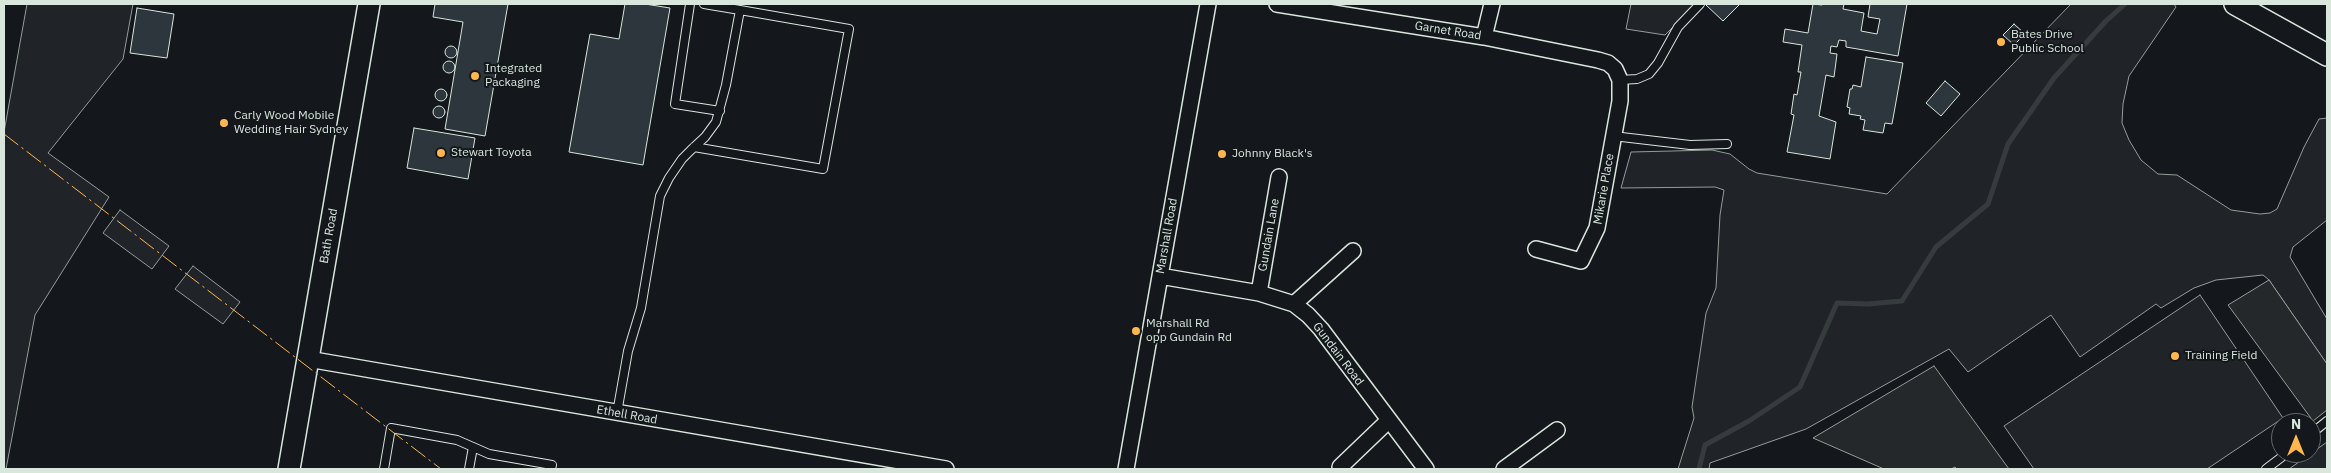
<!DOCTYPE html>
<html>
<head>
<meta charset="utf-8">
<style>
	body { margin:0 }
	#map { position:relative; width:2331px; height:473px; overflow:hidden; background:#14181c; font-family:"IBM Plex Sans",sans-serif }
	canvas { display:block }
	.frame { position:absolute; inset:0; border:5px solid #d8e6dc; pointer-events:none }
	.north { position:absolute; left:2271px; top:413px; width:50px; height:50px; box-sizing:border-box; background:#14181c; border:1px solid #626a69; border-radius:50%; rotate:0deg; font-size:14px; font-weight:700; line-height:20px; text-align:center; color:#d8e6dc }
	.north::after { content:''; display:block; margin:auto; width:18px; height:22px; background:#ffb74d; clip-path:polygon(50% 0,100% 100%,50% 72%,0 100%) }
</style>
</head>
<body>
<div id="map">
<canvas width="2331" height="473"></canvas>
<div class="frame"></div>
<div class="north">N</div>
</div>
<script>
const ctx = document.querySelector('canvas').getContext('2d');
ctx.lineJoin = 'round';
function fillPath(path, color) {
  ctx.fillStyle = color;
  ctx.fill(path, 'evenodd');
}
function shape(rows) {
  const path = new Path2D();
  for (const r of rows) {
    if (r.length === 3) {
      path.moveTo(r[0] + r[2], r[1]);
      path.arc(r[0], r[1], r[2], 0, 2 * Math.PI);
      continue;
    }
    path.moveTo(r[0], r[1]);
    for (let i = 2; i < r.length; i += 2) path.lineTo(r[i], r[i + 1]);
  }
  return path;
}
function strokePath(path, color, width, dash) {
  ctx.strokeStyle = color;
  ctx.lineWidth = width;
  ctx.lineCap = dash ? 'butt' : 'round';
  ctx.setLineDash(dash || []);
  ctx.stroke(path);
}
function label(font, color, halo, rows, align = 'center') {
  ctx.font = font + ' "IBM Plex Sans",sans-serif';
  ctx.lineWidth = 4;
  ctx.setLineDash([]);
  ctx.textBaseline = 'middle';
  ctx.strokeStyle = halo;
  ctx.fillStyle = color;
  for (const [text, x, y, turn = 0] of rows) {
    ctx.save();
    ctx.translate(x, y);
    ctx.rotate((+turn || 0) * Math.PI / 180);
    ctx.textAlign = isNaN(turn) ? turn : align;
    if (halo) ctx.strokeText(text, 0, 0);
    ctx.fillText(text, 0, 0);
    ctx.restore();
  }
}
const green = shape([
	[27,4,133,4,123,59,48,153,109,197,35,315,6,469,4,469,4,132,27,4],
	[1631,4,1696,4,1665,35,1626,29,1631,4],
	[2071,4,2174,4,2176,7,2129,76,2123,104,2122,123,2129,140,2141,160,2158,174,2177,175,2231,210,2260,214,2270,213,2277,209,2304,147,2319,119,2327,118,2327,220,2293,247,2290,257,2327,319,2327,364,2269,280,2263,275,2216,280,2194,288,2161,308,2156,304,2080,357,2051,315,1968,372,1949,349,1806,429,1710,463,1709,469,1678,469,1694,418,1692,407,1706,313,1716,288,1720,215,1724,190,1715,187,1621,188,1631,152,1712,150,1730,154,1749,169,1757,173,1887,194,2071,4],
	[120,210,169,246,152,269,103,233,120,210],
	[193,266,240,302,223,324,175,289,193,266],
	[2200,295,2283,418,2207,469,2034,469,2004,426,2200,295],
	[2327,442,2327,469,2289,469,2327,442]
]);
fillPath(green, '#202428');
strokePath(green, '#939e99', 1);
const parking = shape([
	[2269,280,2327,364,2327,410,2313,421,2228,305,2269,280],
	[1934,366,2009,469,1957,469,1955,467,1951,469,1884,469,1813,438,1934,366]
]);
fillPath(parking, '#24282b');
strokePath(parking, '#939e99', 1);
strokePath(shape([
	[1699,469,1705,445,1749,421,1800,387,1837,303,1868,304,1902,301,1936,247,1988,204,2008,144,2054,78,2106,21,2125,4]
]), '#363b3e', 5);
const building = shape([
	[435,4,508,4,485,136,445,129,463,22,433,17,435,4],
	[625,4,645,4,670,8,643,165,569,152,590,34,619,39,625,4],
	[1708,4,1740,4,1723,21,1706,5,1708,4],
	[1813,4,1822,5,1822,4,1844,4,1843,9,1864,13,1861,31,1877,34,1880,19,1868,17,1870,4,1907,4,1898,56,1846,47,1846,41,1839,40,1837,47,1831,46,1830,53,1837,54,1834,77,1826,75,1819,116,1836,122,1830,159,1787,152,1794,115,1791,114,1794,94,1797,95,1801,72,1798,72,1802,45,1783,42,1785,29,1808,33,1813,4],
	[137,8,174,14,167,58,130,53,137,8],
	[2014,24,2025,34,2014,45,2003,35,2014,24],
	[451,52,6],
	[1866,57,1903,63,1892,124,1885,123,1883,133,1863,130,1865,120,1860,119,1861,116,1849,114,1850,108,1847,107,1850,89,1852,89,1853,85,1861,87,1866,57],
	[449,67,6],
	[1945,81,1960,94,1941,116,1926,103,1945,81],
	[441,95,6],
	[439,112,6],
	[414,128,475,138,468,179,407,168,414,128]
]);
fillPath(building, '#2c363c');
strokePath(building, '#d8e6dc', 1);
const lane = shape([
	[690,4,675,104,720,111],
	[704,4,740,10],
	[1620,80,1637,79,1649,74,1658,63,1678,27,1700,4],
	[1613,136,1690,145,1727,144],
	[617,413,628,351,641,308,660,196,669,178,682,159,691,150,705,137,716,122,726,85,740,10,849,29,823,169,694,147],
	[2311,434,2327,421],
	[384,469,391,428,457,440,489,454,552,465,551,469],
	[469,469,473,447],
	[2266,469,2287,453]
]);
const street = shape([
	[1277,4,1484,37,1598,60,1608,63,1615,69,1620,80,1620,101,1597,228,1581,261,1536,249],
	[1484,37,1492,4],
	[1160,276,1259,293,1294,304,1308,315,1321,329,1426,469],
	[1259,293,1279,177],
	[1294,304,1353,251],
	[308,359,946,469],
	[1340,467,1388,421],
	[1126,469,1208,4],
	[1504,469,1557,430]
]);
const secondary = shape([
	[2235,4,2327,55],
	[289,469,369,4]
]);
strokePath(lane, '#d8e6dc', 10);
strokePath(street, '#d8e6dc', 18);
strokePath(secondary, '#d8e6dc', 24);
strokePath(lane, '#14181c', 8);
strokePath(street, '#14181c', 15);
strokePath(secondary, '#14181c', 21);
strokePath(shape([
	[4,134,441,469]
]), '#ffb74d', 1, [18, 4, 2.5, 4]);
for (const [x, y, r, color] of [
	[2001,42,5,"#ffb74d"],
	[475,76,5,"#ffb74d"],
	[224,123,5,"#ffb74d"],
	[441,153,5,"#ffb74d"],
	[1222,154,5,"#ffb74d"],
	[1136,331,5,"#ffb74d"],
	[2175,356,5,"#ffb74d"]
]) {
  const dot = new Path2D();
  dot.arc(x, y, r, 0, 2 * Math.PI);
  ctx.fillStyle = color;
  ctx.fill(dot);
  strokePath(dot, '#14181c', 2);
}
label('12px', '#d8e6dc', '#14181c', [
	["Garnet Road",1448,31,9],
	["Mikarie Place",1604,189,-80],
	["Gundain Lane",1269,235,-80],
	["Bath Road",329,236,-80],
	["Marshall Road",1167,236,-80],
	["Gundain Road",1338,354,53],
	["Ethell Road",627,415,10]
]);
label('12px', '#d8e6dc', '#14181c', [
	["Bates Drive",2011,35],
	["Public School",2011,49],
	["Integrated",485,69],
	["Packaging",485,83],
	["Carly Wood Mobile",234,116],
	["Wedding Hair Sydney",234,130],
	["Stewart Toyota",451,153],
	["Johnny Black's",1232,154],
	["Marshall Rd",1146,324],
	["opp Gundain Rd",1146,338],
	["Training Field",2185,356]
], 'left');
</script>
</body>
</html>
